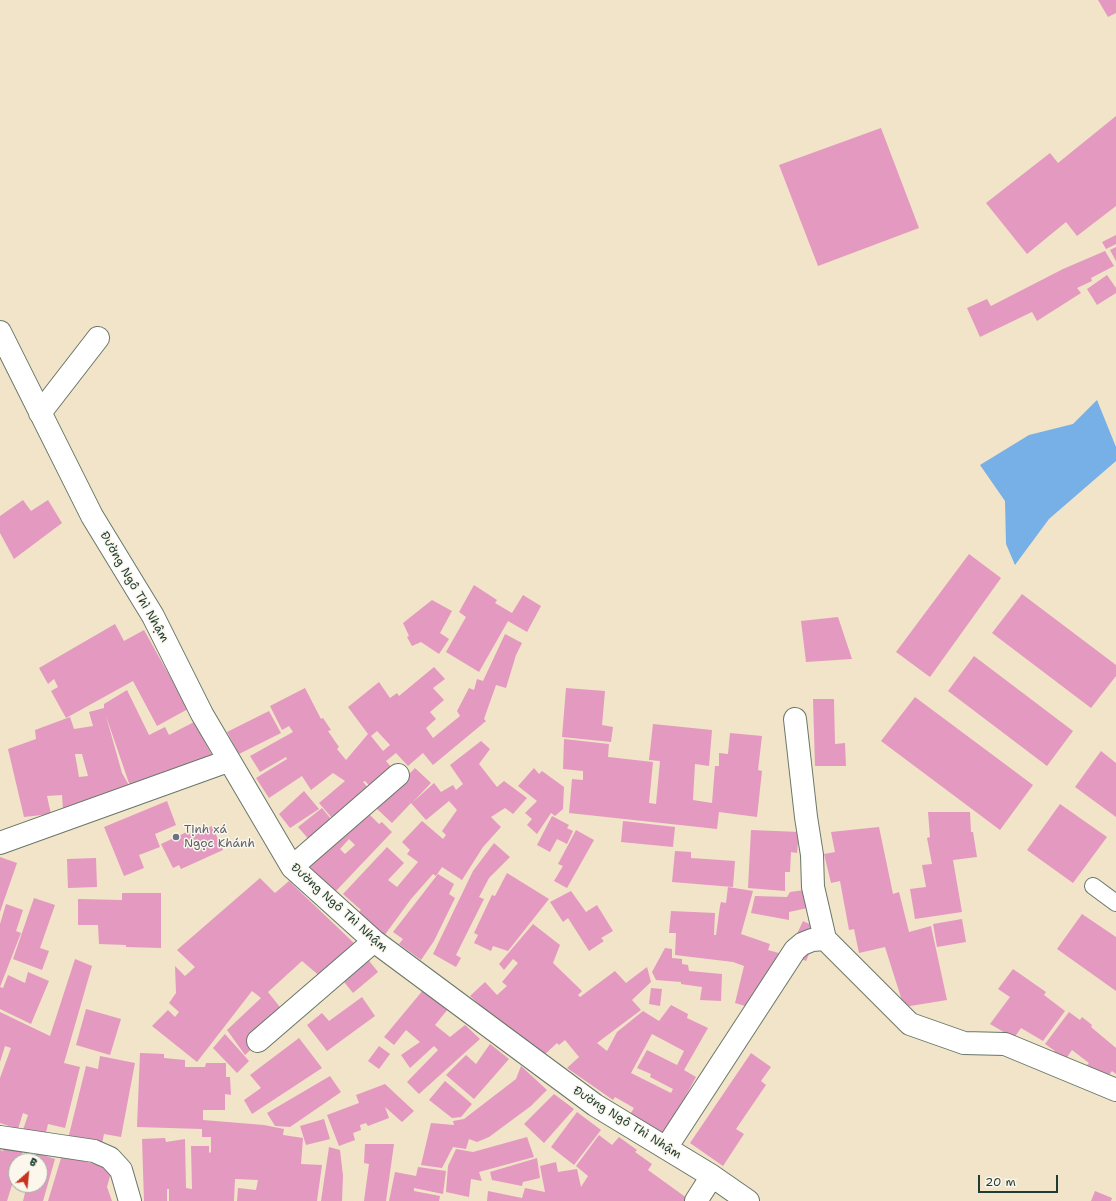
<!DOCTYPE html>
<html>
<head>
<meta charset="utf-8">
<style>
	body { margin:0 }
	#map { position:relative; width:1116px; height:1201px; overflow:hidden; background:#f1e4c8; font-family:"Shantell Sans",sans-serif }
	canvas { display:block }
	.north { position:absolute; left:8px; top:1153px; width:40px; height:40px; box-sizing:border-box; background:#fbf7ec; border:1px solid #a3ada2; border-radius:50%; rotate:27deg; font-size:11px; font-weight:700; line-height:16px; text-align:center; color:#1f3d34 }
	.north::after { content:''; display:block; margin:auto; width:14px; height:18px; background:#c8321e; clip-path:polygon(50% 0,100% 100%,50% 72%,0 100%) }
	.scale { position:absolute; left:978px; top:1175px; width:80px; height:18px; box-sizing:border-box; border:2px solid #1f3d34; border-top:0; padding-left:5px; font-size:12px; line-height:14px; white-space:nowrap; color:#1f3d34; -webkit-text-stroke:3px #fbf7ec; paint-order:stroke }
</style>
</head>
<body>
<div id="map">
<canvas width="1116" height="1201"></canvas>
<div class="north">B</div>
<div class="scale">20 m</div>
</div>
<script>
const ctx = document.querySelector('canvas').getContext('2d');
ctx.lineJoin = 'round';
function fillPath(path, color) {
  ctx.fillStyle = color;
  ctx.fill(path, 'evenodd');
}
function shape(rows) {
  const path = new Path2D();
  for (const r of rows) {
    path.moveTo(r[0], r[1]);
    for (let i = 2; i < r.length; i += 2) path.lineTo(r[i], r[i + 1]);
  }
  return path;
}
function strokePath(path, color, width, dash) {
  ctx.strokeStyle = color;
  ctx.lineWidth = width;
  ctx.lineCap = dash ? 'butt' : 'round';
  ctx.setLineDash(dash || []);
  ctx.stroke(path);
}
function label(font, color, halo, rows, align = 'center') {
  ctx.font = font + ' "Shantell Sans",sans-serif';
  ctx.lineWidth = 3;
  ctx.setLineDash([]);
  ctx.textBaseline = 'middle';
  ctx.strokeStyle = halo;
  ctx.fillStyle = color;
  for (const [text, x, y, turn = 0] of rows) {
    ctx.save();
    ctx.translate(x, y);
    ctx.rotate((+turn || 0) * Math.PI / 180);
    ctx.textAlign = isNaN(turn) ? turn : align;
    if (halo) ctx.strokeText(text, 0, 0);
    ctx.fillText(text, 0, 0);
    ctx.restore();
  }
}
fillPath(shape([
	[1097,400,1116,447,1116,461,1049,519,1015,565,1006,544,1005,501,980,465,1029,435,1073,424]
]), '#76b0e6');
fillPath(shape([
	[1098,0,1116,0,1116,13,1108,17],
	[1116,116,1116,206,1077,236,1066,222,1027,254,986,203,1050,153,1058,163],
	[881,128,919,228,818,266,779,165],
	[1116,235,1116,244,1106,249,1102,242],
	[1116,247,1116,261,1110,250],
	[1105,251,1114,266,1091,278,1092,281,1077,288,1081,293,1037,321,1032,312,980,337,967,308,987,299,991,306,1063,269],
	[1107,275,1116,288,1116,293,1097,305,1087,289],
	[23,500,31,511,48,500,62,523,14,559,0,533,0,516],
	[969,554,1001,578,930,677,896,652],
	[474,585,497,600,495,603,512,613,523,595,541,606,527,632,508,621,479,672,446,652,466,617,459,612],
	[1022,594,1116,665,1116,676,1091,708,992,633],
	[432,600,452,611,440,633,449,639,439,654,421,642,412,646,407,637,409,636,403,623],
	[838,617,852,659,806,662,801,621],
	[115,624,124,641,144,630,188,709,157,726,133,681,66,718,51,691,58,687,54,679,48,684,39,668],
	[505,634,522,643,516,655,506,688,496,685,484,719,486,721,433,765,423,753,408,766,396,753,386,761,397,774,375,792,365,781,363,782,373,793,338,825,319,803,345,781,333,773,311,790,302,776,269,798,256,778,287,759,286,757,260,772,250,756,293,732,289,726,282,730,270,706,305,688,321,719,323,718,331,730,328,731,339,747,337,749,346,760,368,734,348,707,379,682,390,698,397,693,399,696,434,667,445,679,433,688,444,700,430,712,436,719,426,728,433,738,460,716,457,711,469,688,474,690,477,679,483,681],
	[377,731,390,745,383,751,371,736],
	[974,656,1073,731,1047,766,948,691],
	[566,688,605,691,602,725,613,727,611,742,562,737],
	[127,690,149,735,165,727,169,735,194,722,214,759,131,789,106,716,122,773,131,789,63,810,62,795,47,796,51,814,24,817,8,749,36,739,35,730,70,717,74,729,93,726,89,712,104,708,104,704],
	[75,754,82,754,88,776,79,777],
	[915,697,1033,785,1000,830,881,741],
	[813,699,834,699,835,744,845,743,846,766,815,766],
	[269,711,281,733,239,754,227,732],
	[653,724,712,730,709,766,695,764,693,800,712,803,715,766,719,766,719,753,728,754,730,733,762,736,758,770,762,771,757,817,719,812,717,829,569,813,572,779,583,780,583,771,563,769,564,739,609,744,608,757,653,762,649,803,656,804,660,761,649,760],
	[481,741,490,749,479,764,497,787,504,781,527,798,513,814,505,808,491,817,501,827,483,847,462,880,442,867,436,876,433,874,411,899,384,936,356,915,361,910,343,894,387,847,404,863,388,880,397,887,418,862,407,854,410,850,402,842,422,821,443,839,446,835,442,831,457,810,449,801,426,820,411,803,392,823,376,808,415,768,431,783,413,802,434,783,441,792,453,785,456,790,463,784,450,765],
	[1101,751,1116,763,1116,817,1075,787],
	[534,768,539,774,542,771,564,787,563,809,555,816,551,813,537,834,527,825,532,819,525,813,537,801,518,786],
	[304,791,319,809,290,828,279,814],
	[167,801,176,825,155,834,160,847,139,855,144,868,124,876,104,827],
	[1060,804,1107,837,1073,883,1027,850],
	[322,808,335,824,312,843,298,827],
	[367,812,379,824,382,822,392,832,335,892,310,867],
	[349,839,355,845,345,854,340,849],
	[928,812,970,812,971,832,973,832,977,857,953,860,962,912,915,919,910,889,926,887,922,865,932,864,927,838,930,837],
	[552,816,569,825,567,828,573,831,567,844,557,839,550,852,537,845],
	[623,821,675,827,673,847,621,842],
	[212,826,223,850,181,869,179,865,173,868,161,844,189,831,191,836],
	[879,827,893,894,899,892,909,932,931,926,947,1000,904,1007,885,947,859,953,854,929,849,930,840,881,831,883,824,854,835,852,831,832],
	[576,830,594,840,567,888,554,881,563,866,558,864],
	[751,830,799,832,797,853,791,852,790,872,785,872,785,891,748,888],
	[494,843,510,857,489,878,479,897,484,899,456,955,461,958,456,967,433,954,473,871],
	[675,851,691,852,691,858,735,861,733,887,672,882],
	[0,857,17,863,0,912],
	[96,858,97,887,68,888,67,859],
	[507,873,549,899,508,951,493,946,491,951,474,943,478,935,474,933,492,895,495,896],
	[438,874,454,884,449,894,455,898,434,941,421,960,399,944,403,939,393,932],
	[260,878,275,893,289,881,357,946,322,978,302,961,268,992,283,1011,257,1044,245,1055,227,1030,261,998,252,991,197,1062,152,1026,168,1010,175,1017,179,1012,169,1003,176,993,175,966,185,976,195,967,177,950],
	[728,887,753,891,741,934,770,944,768,950,793,957,778,978,768,1013,735,1003,744,966,733,962,675,955,676,933,669,933,671,911,715,913,714,935,716,935,720,906,721,902,726,903],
	[812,889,817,906,789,912,789,920,751,913,755,896,787,897,790,892],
	[571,891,586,912,597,905,613,931,601,938,604,941,589,951,568,918,563,922,550,902],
	[122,893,161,893,161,948,126,947,126,945,99,944,98,925,78,925,78,899,122,900],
	[34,898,55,905,40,948,49,951,42,970,13,959],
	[6,904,23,910,16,931,21,933,0,987,3,988,8,975,25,983,28,972,49,981,31,1024,0,1009,0,924],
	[1082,914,1116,937,1116,991,1057,949],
	[962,919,966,942,937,947,933,924],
	[803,921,820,929,806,961,788,953],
	[533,924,560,945,553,963,582,991,578,995,580,997,615,971,626,983,647,967,651,982,632,1000,641,1010,597,1043,607,1051,617,1032,643,1011,659,1021,671,1005,688,1014,687,1018,708,1028,684,1070,696,1077,664,1136,629,1116,634,1108,615,1097,613,1100,567,1068,579,1057,565,1040,559,1045,557,1043,543,1056,498,1022,470,996,485,982,497,995,507,986,502,982,518,963,513,959,504,970,499,964],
	[652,1034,684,1051,677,1065,647,1050,637,1068,651,1074,650,1077,673,1089,671,1093,631,1073],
	[665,948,672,949,672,958,682,959,682,964,688,965,689,971,722,974,721,1001,700,1000,702,987,681,984,681,982,656,980,652,972],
	[366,957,378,972,353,993,340,977],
	[75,959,92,966,64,1063,80,1067,65,1128,48,1124,45,1137,23,1130,28,1115,23,1113,18,1129,0,1123,0,1078,11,1048,5,1046,0,1062,0,1012,50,1036],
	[1013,969,1046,992,1044,995,1065,1011,1043,1041,1021,1028,1014,1038,990,1024,1010,997,998,989],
	[651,988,662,989,660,1006,649,1004],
	[424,989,448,1009,435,1025,450,1037,465,1025,480,1039,419,1094,407,1082,438,1050,434,1046,410,1068,401,1055,420,1042,406,1030,394,1045,384,1037],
	[362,997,375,1016,327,1051,307,1025,322,1013,329,1021],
	[86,1009,121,1019,110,1055,76,1045],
	[1069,1012,1080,1020,1082,1017,1092,1025,1091,1027,1116,1048,1116,1074,1112,1071,1105,1080,1086,1066,1089,1063,1072,1050,1063,1063,1053,1054,1055,1051,1045,1044],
	[225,1034,249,1061,237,1073,213,1048],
	[299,1038,322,1068,252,1114,244,1100,261,1088,250,1075],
	[490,1044,509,1059,474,1099,446,1075,466,1055,476,1064],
	[379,1046,390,1054,379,1069,368,1061],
	[140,1053,164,1054,164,1058,185,1060,185,1067,205,1067,206,1063,226,1063,226,1077,230,1077,231,1095,225,1094,225,1110,203,1110,203,1120,264,1125,284,1129,283,1135,303,1138,301,1164,322,1165,317,1201,237,1201,238,1188,256,1190,258,1180,235,1179,234,1201,169,1201,169,1189,167,1189,167,1201,144,1201,142,1139,165,1138,166,1142,185,1139,186,1188,192,1189,191,1146,209,1146,209,1153,211,1152,211,1137,202,1137,202,1129,137,1127],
	[751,1053,771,1067,761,1081,766,1085,736,1129,744,1134,723,1166,690,1143],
	[100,1056,135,1063,121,1137,104,1134,101,1149,67,1143,86,1066,98,1069],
	[521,1066,547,1090,531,1106,489,1137,477,1142,469,1139,466,1149,453,1147,442,1168,421,1165,431,1123,454,1125,453,1121,464,1119,516,1079],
	[330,1076,341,1092,290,1127,275,1126,267,1113],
	[445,1081,472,1104,461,1117,452,1118,429,1100],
	[385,1084,414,1111,402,1122,385,1107,389,1118,368,1126,366,1123,360,1125,361,1130,353,1133,355,1140,339,1146,327,1115,359,1103,356,1095],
	[554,1094,574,1109,544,1143,524,1124],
	[577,1112,601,1130,574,1165,551,1147],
	[324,1119,330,1139,306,1145,300,1126],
	[599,1135,612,1145,619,1137,637,1150,635,1152,652,1164,648,1170,691,1201,487,1201,488,1191,522,1198,525,1188,545,1192,540,1166,556,1162,558,1172,577,1169,581,1187,588,1176,576,1166],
	[527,1137,534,1157,479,1172,482,1181,471,1179,469,1197,446,1192,448,1166,456,1149,473,1152],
	[365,1144,394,1144,386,1201,364,1201,369,1164,364,1163],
	[6,1146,23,1151,20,1161,16,1161,16,1172,7,1201,0,1201,0,1150,3,1151],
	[329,1147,340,1150,343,1176,342,1201,321,1201],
	[36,1153,55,1159,43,1201,23,1201,27,1185,40,1185,40,1161,34,1161],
	[62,1155,112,1169,107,1187,112,1201,48,1201],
	[537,1158,540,1178,523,1182,522,1186,492,1180,490,1172],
	[418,1167,446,1171,443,1194,414,1188,414,1191,440,1196,439,1201,389,1201,395,1172,416,1176],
	[1095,1191,1112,1198,1111,1201,1091,1201]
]), '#e499c0');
const lane = shape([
	[1093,886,1116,903]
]);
const street = shape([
	[0,332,92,516,153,616,202,714,292,867,374,941,595,1105,712,1176,748,1201],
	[40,413,98,338],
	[795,719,806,817,812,855,813,887,825,939,910,1024,964,1043,1005,1044,1116,1090],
	[0,843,228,761],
	[292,867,398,775],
	[258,1041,374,941],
	[0,1137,94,1151,110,1158,121,1170,130,1201],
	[666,1148,795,950,802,944,812,940,825,939],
	[696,1201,712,1176]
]);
strokePath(lane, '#687768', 18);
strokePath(street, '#687768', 24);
strokePath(lane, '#fff', 16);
strokePath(street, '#fff', 22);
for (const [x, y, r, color] of [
	[176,837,4,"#6b7280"]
]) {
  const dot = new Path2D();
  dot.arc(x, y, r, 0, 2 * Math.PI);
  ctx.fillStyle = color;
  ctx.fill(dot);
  strokePath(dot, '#fbf7ec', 1.5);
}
label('12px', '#1f3d34', '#fbf7ec', [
	["Đường Ngô Thì Nhậm",134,587,60],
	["Đường Ngô Thì Nhậm",339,908,42],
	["Đường Ngô Thì Nhậm",627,1123,32]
]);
label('12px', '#5b616d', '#fbf7ec', [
	["Tịnh xá",184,830],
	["Ngọc Khánh",184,844]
], 'left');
</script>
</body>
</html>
